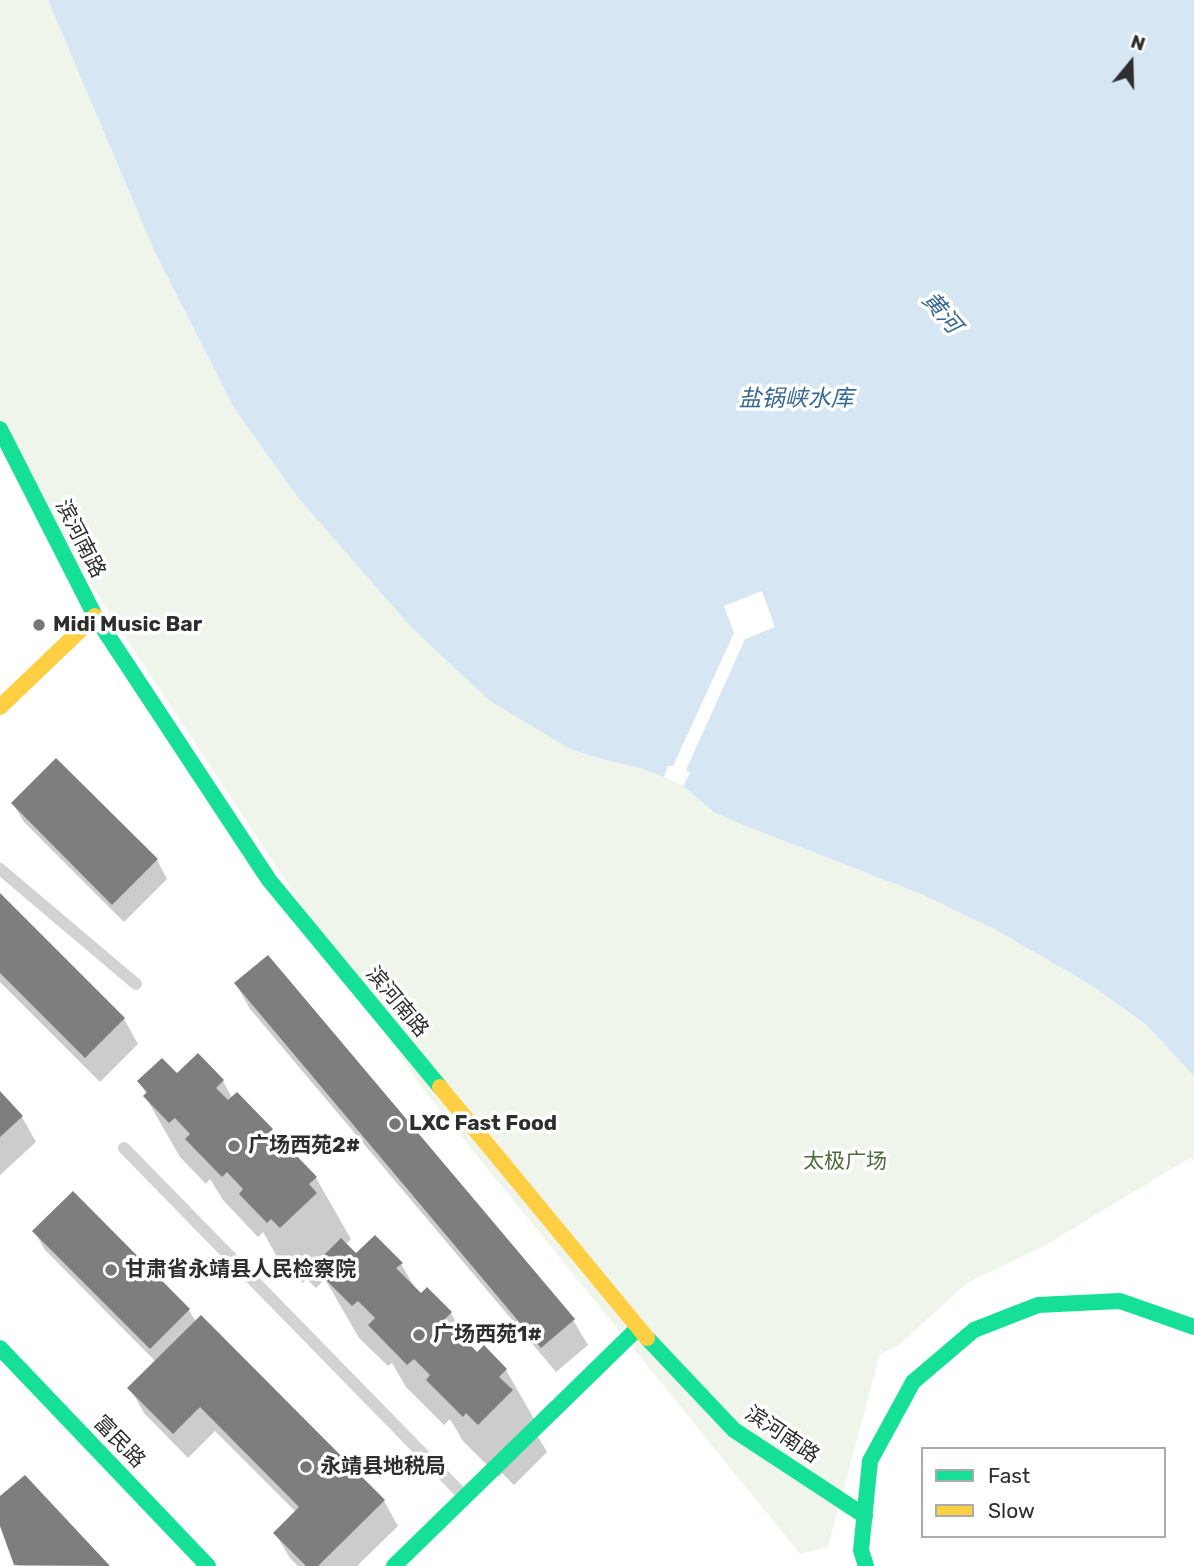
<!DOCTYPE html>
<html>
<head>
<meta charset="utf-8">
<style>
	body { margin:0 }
	#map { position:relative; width:1194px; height:1566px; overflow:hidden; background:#fff; font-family:Rubik,sans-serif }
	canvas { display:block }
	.legend { position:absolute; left:921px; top:1447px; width:245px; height:91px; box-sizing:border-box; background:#fff; border:2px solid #ababab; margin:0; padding:9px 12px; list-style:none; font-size:21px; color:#2e2e2e }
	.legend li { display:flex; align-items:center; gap:14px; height:35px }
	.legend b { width:35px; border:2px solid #ababab }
	.north { position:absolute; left:1096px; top:28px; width:70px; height:70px; -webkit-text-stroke:5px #fff; paint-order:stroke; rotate:19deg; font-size:19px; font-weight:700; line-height:28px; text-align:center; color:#2e2e2e }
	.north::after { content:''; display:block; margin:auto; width:24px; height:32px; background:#2e2e2e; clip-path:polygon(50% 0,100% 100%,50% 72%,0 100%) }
</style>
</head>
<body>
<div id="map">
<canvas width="1194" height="1566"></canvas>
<ul class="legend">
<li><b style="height:9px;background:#16e098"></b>Fast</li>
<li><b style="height:9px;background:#ffcf43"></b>Slow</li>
</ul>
<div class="north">N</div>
</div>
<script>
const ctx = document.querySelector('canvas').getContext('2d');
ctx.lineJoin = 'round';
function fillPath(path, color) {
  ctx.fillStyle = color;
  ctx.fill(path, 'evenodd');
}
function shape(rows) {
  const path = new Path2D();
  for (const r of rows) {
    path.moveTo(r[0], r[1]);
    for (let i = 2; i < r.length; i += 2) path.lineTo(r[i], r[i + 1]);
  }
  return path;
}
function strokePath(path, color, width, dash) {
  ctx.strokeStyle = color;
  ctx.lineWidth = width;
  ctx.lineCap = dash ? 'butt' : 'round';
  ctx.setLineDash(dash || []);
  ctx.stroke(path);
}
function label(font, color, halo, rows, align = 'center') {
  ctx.font = font + ' Rubik,"Noto Sans SC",sans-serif';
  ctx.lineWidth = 7;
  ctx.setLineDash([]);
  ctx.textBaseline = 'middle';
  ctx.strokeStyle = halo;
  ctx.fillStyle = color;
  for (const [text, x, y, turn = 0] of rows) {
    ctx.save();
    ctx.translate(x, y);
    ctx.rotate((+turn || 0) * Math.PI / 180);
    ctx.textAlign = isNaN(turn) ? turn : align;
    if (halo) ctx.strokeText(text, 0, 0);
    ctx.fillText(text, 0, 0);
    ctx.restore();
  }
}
fillPath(shape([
	[0,0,48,0,153,248,234,408,296,495,572,750,609,761,640,768,664,777,683,786,714,812,738,823,921,894,996,930,1091,985,1146,1026,1194,1076,1194,1159,1190,1158,1044,1246,967,1283,898,1346,880,1354,828,1547,800,1554,419,1084,0,446]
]), '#f0f5eb');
fillPath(shape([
	[48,0,1194,0,1194,1076,1146,1025,1091,985,996,930,921,894,738,823,714,812,683,786,664,777,640,768,609,761,572,750,490,701,411,627,296,495,234,408,153,248]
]), '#d6e6f3');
fillPath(shape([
	[762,591,775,627,745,639,686,770,690,773,683,786,664,777,668,766,673,766,734,633,724,606]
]), '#fff');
fillPath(shape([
	[13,804,157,860,167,879,124,922,24,822],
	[0,895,124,1019,138,1044,100,1082,0,982],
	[236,984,573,1320,588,1345,556,1372,250,1009],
	[177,1075,223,1081,232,1098,237,1094,272,1130,288,1159,316,1178,351,1239,345,1245,356,1256,401,1264,418,1293,451,1313,470,1348,477,1355,506,1370,541,1431,537,1435,547,1452,514,1485,502,1473,499,1477,463,1441,450,1419,444,1425,406,1387,392,1363,388,1366,359,1338,325,1279,316,1288,307,1279,303,1283,276,1255,263,1232,258,1237,223,1200,210,1179,206,1184,180,1157,145,1096,147,1095,139,1082],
	[0,1094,22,1117,36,1142,0,1175],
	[73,1193,189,1310,196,1322,384,1501,398,1526,357,1566,298,1566,290,1558,275,1533,296,1512,215,1431,188,1458,144,1413,130,1388,156,1362,45,1250,34,1231],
	[24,1478,107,1566,17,1566,0,1520,0,1499]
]), '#0003');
fillPath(shape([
	[56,758,158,859,112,905,11,803],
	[0,893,125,1018,85,1058,0,973],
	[268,955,575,1319,541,1348,234,983],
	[198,1053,224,1080,216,1088,228,1100,237,1092,273,1129,266,1135,288,1158,293,1152,317,1177,309,1184,317,1193,280,1228,271,1219,267,1223,239,1194,243,1189,227,1172,222,1177,185,1139,190,1134,175,1118,169,1123,143,1096,147,1092,137,1081,162,1058,177,1073],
	[0,1091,23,1116,0,1137],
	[73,1191,190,1309,150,1349,32,1231],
	[375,1235,403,1263,396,1268,421,1293,427,1287,452,1312,445,1319,477,1352,484,1345,507,1369,499,1377,513,1390,478,1425,466,1413,463,1417,426,1380,430,1375,414,1359,407,1365,368,1325,375,1318,358,1301,352,1306,322,1276,327,1272,317,1262,341,1238,356,1253],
	[201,1315,385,1500,318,1566,306,1566,273,1533,299,1507,200,1407,173,1434,127,1388],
	[25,1475,110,1566,14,1565,0,1526,0,1496]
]), '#7e7e7e');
strokePath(shape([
	[0,869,136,984],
	[124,1148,464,1496]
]), '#d3d3d3', 12);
strokePath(shape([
	[0,429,95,616,269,880,440,1087],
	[647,1338,734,1430,865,1516],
	[0,1348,208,1566],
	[394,1566,638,1328],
	[866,1566,861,1550,870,1461,913,1382,974,1330,1038,1305,1120,1301,1194,1327]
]), '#16e098', 16);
strokePath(shape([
	[0,707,95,616],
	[440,1087,647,1338]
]), '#ffcf43', 16);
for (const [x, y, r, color] of [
	[39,625,7,"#777"],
	[395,1124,7,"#777"],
	[234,1146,7,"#777"],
	[111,1270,7,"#777"],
	[419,1335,7,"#777"],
	[306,1467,7,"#777"]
]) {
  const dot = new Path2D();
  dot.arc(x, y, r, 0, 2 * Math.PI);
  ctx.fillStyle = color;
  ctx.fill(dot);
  strokePath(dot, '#fff', 2.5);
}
label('21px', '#2e2e2e', '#fff', [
	["滨河南路",80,539,63],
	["滨河南路",397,1002,50],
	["滨河南路",782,1435,34],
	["富民路",119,1442,46]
]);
label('bold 21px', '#2e2e2e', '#fff', [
	["Midi Music Bar",53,625],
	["LXC Fast Food",409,1124],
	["广场西苑2#",248,1146],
	["甘肃省永靖县人民检察院",125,1270],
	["广场西苑1#",433,1335],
	["永靖县地税局",320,1467]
], 'left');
label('21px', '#4d6c39', '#fff', [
	["太极广场",845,1162]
]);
label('italic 23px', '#376995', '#fff', [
	["黄河",941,313,49],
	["盐锅峡水库",796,399]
]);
</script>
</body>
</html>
